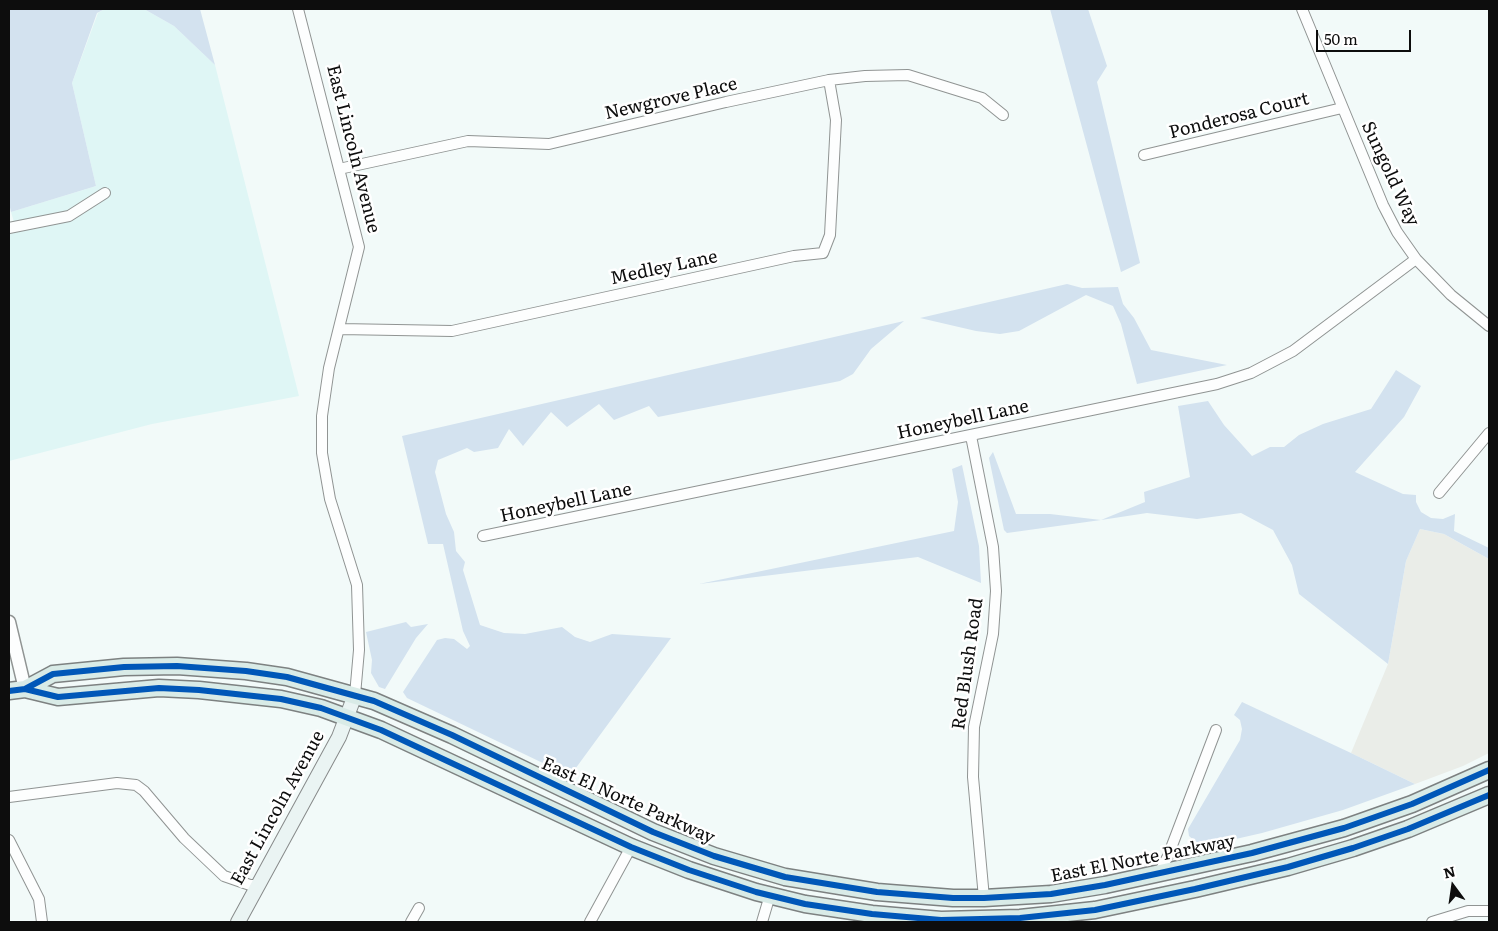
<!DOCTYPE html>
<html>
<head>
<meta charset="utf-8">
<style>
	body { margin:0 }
	#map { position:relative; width:1498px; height:931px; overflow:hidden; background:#f2faf9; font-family:Literata,serif }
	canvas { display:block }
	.frame { position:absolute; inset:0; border:10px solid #0d0d0d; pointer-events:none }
	.north { position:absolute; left:1428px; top:861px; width:50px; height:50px; -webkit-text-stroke:4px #fff; paint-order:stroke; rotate:346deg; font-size:14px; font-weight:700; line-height:20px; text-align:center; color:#0d0d0d }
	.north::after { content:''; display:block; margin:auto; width:18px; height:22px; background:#0d0d0d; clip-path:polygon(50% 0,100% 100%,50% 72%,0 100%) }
	.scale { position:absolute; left:1316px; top:30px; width:95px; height:22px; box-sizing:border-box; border:2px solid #0d0d0d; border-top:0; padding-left:6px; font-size:15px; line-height:18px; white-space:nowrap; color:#0d0d0d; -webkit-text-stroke:4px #fff; paint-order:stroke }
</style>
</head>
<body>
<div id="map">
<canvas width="1498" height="931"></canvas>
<div class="frame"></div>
<div class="north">N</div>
<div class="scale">50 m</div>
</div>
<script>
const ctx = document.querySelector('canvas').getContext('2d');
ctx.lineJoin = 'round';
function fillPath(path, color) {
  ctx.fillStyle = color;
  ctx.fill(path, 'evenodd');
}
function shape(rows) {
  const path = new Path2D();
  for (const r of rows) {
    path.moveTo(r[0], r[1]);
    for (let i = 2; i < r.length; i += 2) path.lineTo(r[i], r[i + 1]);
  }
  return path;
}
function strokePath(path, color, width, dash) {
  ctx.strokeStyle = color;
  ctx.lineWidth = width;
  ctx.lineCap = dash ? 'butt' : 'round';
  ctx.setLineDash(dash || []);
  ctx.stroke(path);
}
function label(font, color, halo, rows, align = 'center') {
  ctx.font = font + ' Literata,serif';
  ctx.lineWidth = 5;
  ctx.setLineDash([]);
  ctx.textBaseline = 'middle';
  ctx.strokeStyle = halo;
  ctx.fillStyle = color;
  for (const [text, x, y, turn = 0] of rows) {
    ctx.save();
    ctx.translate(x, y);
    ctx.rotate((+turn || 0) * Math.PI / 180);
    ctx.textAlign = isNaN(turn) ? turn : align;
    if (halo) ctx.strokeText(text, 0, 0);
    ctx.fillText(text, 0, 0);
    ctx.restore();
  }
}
fillPath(shape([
	[1420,529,1444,534,1489,559,1489,753,1463,766,1415,784,1351,753,1388,664,1406,561]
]), '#eaede8');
fillPath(shape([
	[105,9,144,9,174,26,215,65,299,396,152,424,9,461,9,231,16,229,11,212,96,186,72,83,98,13]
]), '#dff6f5');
fillPath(shape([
	[9,9,105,9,97,13,72,83,96,186,11,212,9,203],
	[144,9,200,9,215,65,174,26],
	[1050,9,1088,9,1107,66,1097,82,1140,263,1121,272],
	[1067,284,1082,288,1118,287,1123,304,1134,318,1151,350,1227,365,1137,384,1121,324,1113,306,1086,295,1019,331,1000,334,976,331,920,318],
	[904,321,871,349,853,374,840,381,658,417,649,406,614,420,599,404,567,427,551,412,523,446,509,429,498,448,474,452,467,448,438,460,435,472,446,514,454,532,456,551,465,562,463,570,480,625,504,633,525,634,562,627,575,637,590,642,612,634,671,638,570,776,407,698,403,692,437,640,445,638,454,639,467,649,470,646,463,631,443,544,428,544,402,436],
	[1396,370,1421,386,1404,417,1355,472,1403,494,1416,495,1416,502,1421,512,1431,518,1443,519,1455,514,1454,531,1489,548,1489,559,1444,534,1420,529,1406,561,1388,664,1299,594,1292,565,1273,530,1241,513,1197,519,1147,513,1101,520,1007,533,1004,530,989,458,993,452,1016,514,1050,514,1101,520,1145,502,1144,492,1190,477,1178,406,1208,401,1224,425,1252,456,1270,447,1284,447,1299,435,1323,424,1371,409],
	[962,465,979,546,981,583,918,557,699,584,954,531,958,502,952,469],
	[406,622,411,627,428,624,416,638,385,689,379,687,371,673,372,660,366,632],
	[1242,702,1351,753,1415,784,1343,810,1262,833,1205,846,1195,841,1189,836,1188,829,1240,740,1242,729,1240,720,1234,715]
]), '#d3e2ef');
const minor = shape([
	[298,9,359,247,329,368,322,416,322,453,330,499,357,585,359,650,355,695],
	[1302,9,1383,205,1397,232,1416,259,1451,295,1489,326],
	[1144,155,1342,108],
	[339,169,468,141,549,144,726,102,829,80,865,76,908,75,982,98,1003,115],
	[9,228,69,216,105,193],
	[340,329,452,331,794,256,823,253,830,235,836,120,829,80],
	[971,436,993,547,996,591,993,634,974,727,973,777,984,898],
	[1439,493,1489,433],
	[483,536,1217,384,1251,373,1293,351,1416,259],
	[9,797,117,783,136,785,144,791,184,838,224,876,250,885,258,885],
	[9,840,39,899,42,922],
	[1158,875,1168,856,1216,730],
	[411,922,419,908],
	[590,922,631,847],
	[762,922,770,895],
	[1432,922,1468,911,1489,911]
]);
const tertiary = shape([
	[9,622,25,689]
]);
const secondary = shape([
	[238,922,339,737,355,695]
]);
const primary = shape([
	[25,689,53,674,124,667,177,666,246,671,287,677,374,701,452,735,653,832,714,856,785,877,877,892,953,898,984,898,1051,894,1105,885,1252,853,1344,828,1412,804,1489,770],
	[9,691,25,689,58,697,159,688,199,690,281,699,321,708,381,730,631,847,689,870,756,892,805,904,872,914,941,920,1020,918,1095,910,1195,889,1288,867,1353,848,1408,829,1489,795]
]);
strokePath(minor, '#909493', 12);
strokePath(tertiary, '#909493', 15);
strokePath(secondary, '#878a8a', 16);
strokePath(primary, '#7d8181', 19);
strokePath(minor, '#fdfefe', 10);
strokePath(tertiary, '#fdfefe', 12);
strokePath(secondary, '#eaf4f3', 14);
strokePath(primary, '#d9ebe7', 16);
strokePath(shape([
	[25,689,53,674,124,667,177,666,246,671,287,677,374,701,452,735,653,832,714,856,785,877,877,892,953,898,984,898,1051,894,1105,885,1252,853,1344,828,1412,804,1489,770],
	[9,691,25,689,58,697,159,688,199,690,281,699,321,708,381,730,631,847,689,870,756,892,805,904,872,914,941,920,1020,918,1095,910,1195,889,1288,867,1353,848,1408,829,1489,795]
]), '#0057b8', 6);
label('18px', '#0d0d0d', '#fff', [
	["Newgrove Place",671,99,-13],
	["Ponderosa Court",1239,116,-14],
	["East Lincoln Avenue",353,149,76],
	["Sungold Way",1390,174,65],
	["Medley Lane",664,268,-12],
	["Honeybell Lane",963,420,-12],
	["Honeybell Lane",566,503,-12],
	["Red Blush Road",968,664,-82],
	["East El Norte Parkway",628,801,24],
	["East Lincoln Avenue",278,808,-61],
	["East El Norte Parkway",1143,859,-11]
]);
</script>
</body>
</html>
